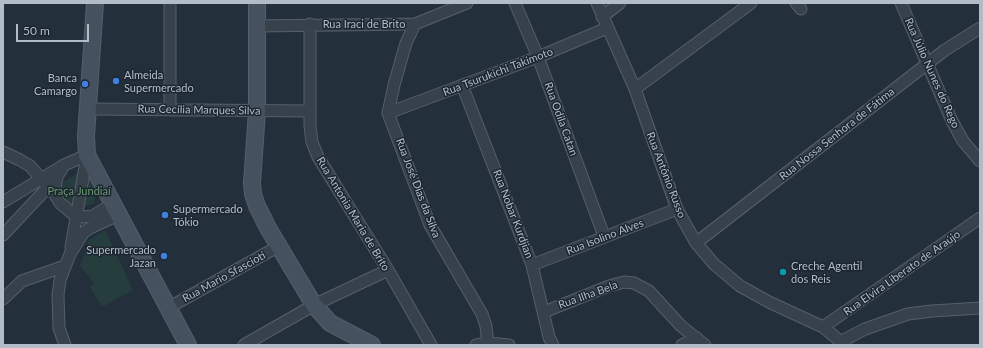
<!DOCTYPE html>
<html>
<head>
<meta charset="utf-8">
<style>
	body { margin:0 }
	#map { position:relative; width:983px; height:348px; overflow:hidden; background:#23303b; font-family:Lato,sans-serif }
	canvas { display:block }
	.frame { position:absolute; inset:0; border:4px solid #b2bcc7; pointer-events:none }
	.scale { position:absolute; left:16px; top:24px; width:73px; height:18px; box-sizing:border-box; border:2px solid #b2bcc7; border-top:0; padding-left:5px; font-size:12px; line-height:14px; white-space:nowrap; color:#b2bcc7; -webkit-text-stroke:3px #1c2630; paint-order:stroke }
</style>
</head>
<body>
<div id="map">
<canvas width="983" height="348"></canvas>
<div class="frame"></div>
<div class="scale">50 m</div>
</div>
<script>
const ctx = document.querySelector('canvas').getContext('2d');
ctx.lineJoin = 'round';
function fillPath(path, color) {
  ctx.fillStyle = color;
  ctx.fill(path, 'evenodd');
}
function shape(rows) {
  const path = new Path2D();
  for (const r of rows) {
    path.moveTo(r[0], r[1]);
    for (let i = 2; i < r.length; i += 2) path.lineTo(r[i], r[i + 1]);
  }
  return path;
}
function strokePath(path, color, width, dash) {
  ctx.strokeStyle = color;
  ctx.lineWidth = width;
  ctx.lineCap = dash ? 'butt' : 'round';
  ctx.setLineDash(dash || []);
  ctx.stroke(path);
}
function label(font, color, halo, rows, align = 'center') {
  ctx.font = font + ' Lato,sans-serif';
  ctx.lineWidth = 3;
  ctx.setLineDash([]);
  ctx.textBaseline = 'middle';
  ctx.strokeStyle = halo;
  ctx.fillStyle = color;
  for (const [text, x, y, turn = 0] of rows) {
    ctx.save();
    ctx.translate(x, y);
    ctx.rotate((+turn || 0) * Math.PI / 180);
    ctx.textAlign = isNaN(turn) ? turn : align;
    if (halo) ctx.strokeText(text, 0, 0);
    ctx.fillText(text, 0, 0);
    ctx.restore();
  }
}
fillPath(shape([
	[78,173,91,178,97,191,94,203,80,208,70,205,61,198,60,194,63,182],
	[105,230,133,290,102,307,90,287,94,283,80,266,89,240]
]), '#263d3d');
const street = shape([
	[515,3,538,57,604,236],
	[597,3,635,89,677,209,696,243,714,264,740,286,769,302,823,327,845,345],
	[796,3,801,9],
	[901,3,952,121,963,141,980,161],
	[602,17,620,3],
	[310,24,310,126,312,142,318,157,388,270,431,345],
	[415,24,406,43,394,85,388,113,430,225,482,314,486,326,488,345],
	[257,26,415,24,467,3],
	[462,85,532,265,549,337,553,345],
	[635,89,751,3],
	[88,109,310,111],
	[170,110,170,3],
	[388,113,538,57,607,28],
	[3,152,20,160,30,166,46,184],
	[64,165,57,177,54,193,60,203,73,214,84,217,93,216,114,203],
	[3,202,64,165,87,155],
	[3,235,48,187],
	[696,243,945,50,980,28],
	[71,247,87,155],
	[532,265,677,209],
	[3,299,22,281,65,266],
	[168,308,279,246],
	[544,312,609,286,624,282,634,283,649,291,681,326,705,345],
	[823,327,980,218],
	[842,341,865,329,908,314,932,311,980,308],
	[65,345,59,328,58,295,60,280,70,254,83,233,90,228,120,214],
	[244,345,314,305,388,270],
	[476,345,488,343,509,345],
	[682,345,697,338]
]);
const secondary = shape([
	[95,3,86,136,87,155,188,345],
	[257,3,257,111,252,183,253,194,257,206,268,228,314,305,330,323,372,345]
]);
strokePath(street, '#555f69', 13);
strokePath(secondary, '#555f69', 18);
strokePath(street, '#37414b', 11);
strokePath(secondary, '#45515e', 16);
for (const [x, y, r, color] of [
	[116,81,4,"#3f7fe0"],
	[85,84,4,"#3f7fe0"],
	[165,215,4,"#3f7fe0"],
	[164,256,4,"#3f7fe0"],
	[783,272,4,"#0f9aa8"]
]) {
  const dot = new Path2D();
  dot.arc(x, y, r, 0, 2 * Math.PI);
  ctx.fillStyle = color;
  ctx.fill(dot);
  strokePath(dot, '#1c2630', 1.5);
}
label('11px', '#b2bcc7', '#1c2630', [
	["Rua Iraci de Brito",364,24],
	["Rua Tsurukichi Takimoto",498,72,-21],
	["Rua Júlio Nunes do Rego",932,73,66],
	["Rua Cecília Marques Silva",199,110,1],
	["Rua Odila Catan",561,119,70],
	["Rua Nossa Senhora de Fátima",837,134,-38],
	["Rua Antônio Russo",666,175,69],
	["Rua José Dias da Silva",418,188,69],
	["Rua Antonia Maria de Brito",353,214,59],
	["Rua Nobar Kurdjian",513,214,69],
	["Rua Isolino Alves",605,237,-21],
	["Rua Elvira Liberato de Araújo",902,273,-35],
	["Rua Mario Sfascioti",224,277,-29],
	["Rua Ilha Bela",588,295,-20]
]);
label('11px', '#b2bcc7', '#1c2630', [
	["Almeida",124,75],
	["Supermercado",124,88],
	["Banca",77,78,"right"],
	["Camargo",77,91,"right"],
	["Supermercado",173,209],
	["Tókio",173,222],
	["Supermercado",156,250,"right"],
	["Jazan",156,263,"right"],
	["Creche Agentil",791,266],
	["dos Reis",791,279]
], 'left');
label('11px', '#6a9770', '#1c2630', [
	["Praça Jundiaí",79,191]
]);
</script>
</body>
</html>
